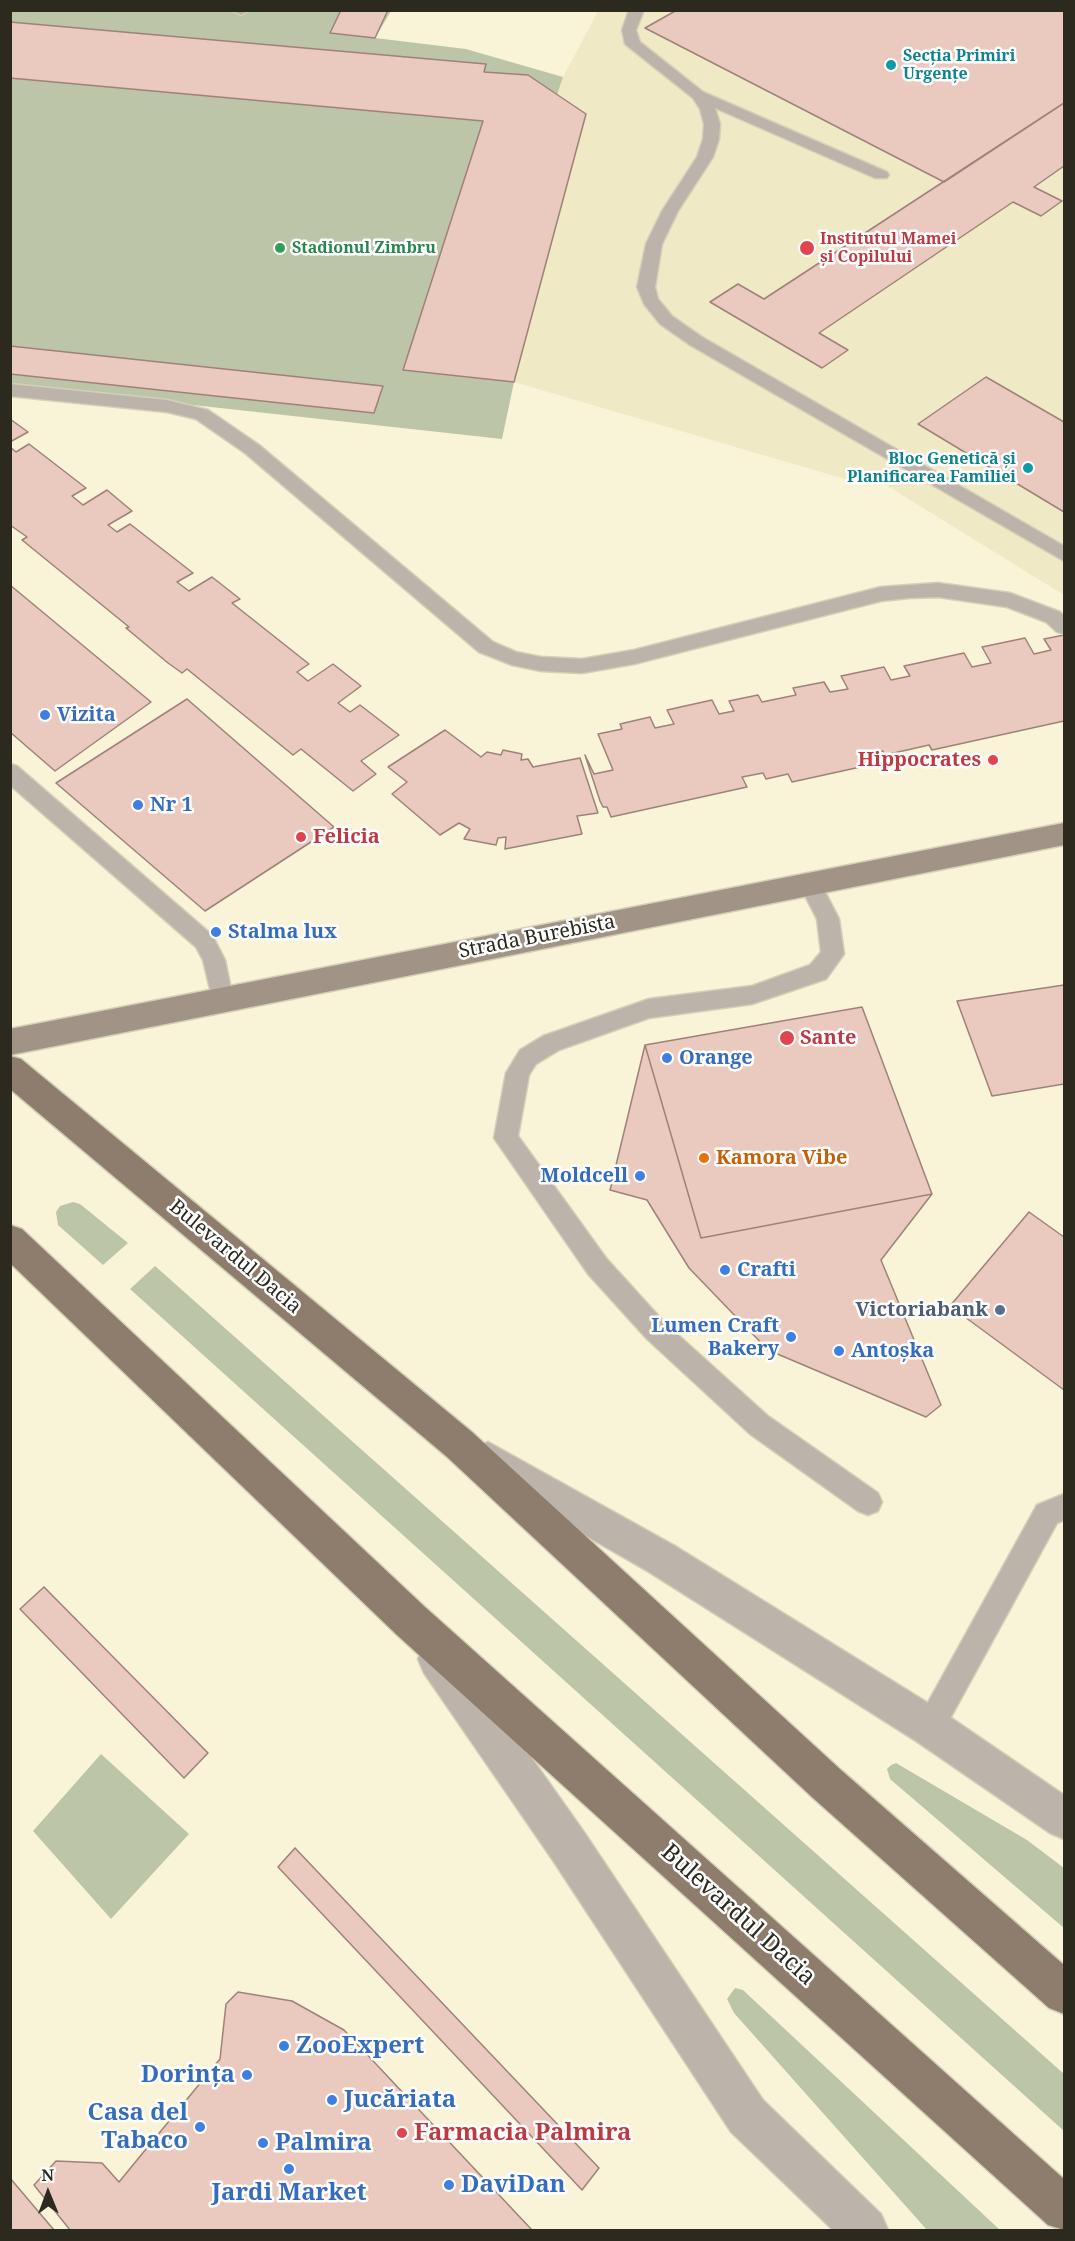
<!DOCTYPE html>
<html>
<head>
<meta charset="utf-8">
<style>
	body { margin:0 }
	#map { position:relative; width:1075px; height:2241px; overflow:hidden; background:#f9f4d8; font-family:"Noto Serif",serif }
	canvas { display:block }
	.frame { position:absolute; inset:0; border:12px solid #2c2a1f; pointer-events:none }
	.north { position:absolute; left:18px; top:2163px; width:60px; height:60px; -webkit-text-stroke:4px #fff; paint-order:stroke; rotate:359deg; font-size:16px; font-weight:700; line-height:24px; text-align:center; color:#2c2a1f }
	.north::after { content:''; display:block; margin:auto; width:21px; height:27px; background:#2c2a1f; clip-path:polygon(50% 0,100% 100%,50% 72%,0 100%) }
</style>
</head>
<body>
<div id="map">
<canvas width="1075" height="2241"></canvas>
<div class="frame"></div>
<div class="north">N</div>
</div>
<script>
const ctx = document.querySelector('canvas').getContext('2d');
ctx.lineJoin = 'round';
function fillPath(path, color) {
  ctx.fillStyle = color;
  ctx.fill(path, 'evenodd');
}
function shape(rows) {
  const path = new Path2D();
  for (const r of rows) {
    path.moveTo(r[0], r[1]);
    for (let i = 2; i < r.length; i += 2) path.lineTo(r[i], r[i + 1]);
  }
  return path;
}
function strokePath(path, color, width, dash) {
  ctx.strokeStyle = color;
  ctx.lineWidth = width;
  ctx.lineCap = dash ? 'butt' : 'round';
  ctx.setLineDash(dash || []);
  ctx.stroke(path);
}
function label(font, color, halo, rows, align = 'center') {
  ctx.font = font + ' "Noto Serif",serif';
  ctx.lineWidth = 5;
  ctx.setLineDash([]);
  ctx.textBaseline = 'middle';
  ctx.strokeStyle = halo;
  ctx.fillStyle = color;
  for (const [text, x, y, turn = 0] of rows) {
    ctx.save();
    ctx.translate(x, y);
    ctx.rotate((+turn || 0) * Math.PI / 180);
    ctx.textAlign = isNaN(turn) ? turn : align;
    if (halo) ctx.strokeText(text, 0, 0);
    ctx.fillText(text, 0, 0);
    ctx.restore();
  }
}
fillPath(shape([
	[598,11,1064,11,1064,595,860,469,848,480,514,382,586,114,557,95,563,77]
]), '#efe9c6');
fillPath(shape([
	[11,11,391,11,375,38,466,49,563,77,557,95,586,114,514,382,502,439,11,385],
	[73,1202,80,1204,128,1243,103,1265,58,1225,56,1212,60,1206],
	[155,1266,1064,2074,1064,2131,130,1289],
	[101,1754,189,1834,111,1919,33,1831],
	[896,1763,1027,1840,1064,1868,1064,1928,890,1779,887,1769,891,1765],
	[735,1988,743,1990,1000,2230,927,2230,734,2013,727,1999]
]), '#bdc5a9');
const building = shape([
	[341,10,388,10,375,38,330,33,341,10],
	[677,10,1064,10,1064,103,944,182,645,28,677,10],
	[10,22,486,64,484,72,528,75,586,114,514,382,403,370,483,121,10,78,10,22],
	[1064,103,1064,166,1034,187,1062,201,1041,216,1013,202,819,333,848,350,822,368,710,302,738,284,764,299,1064,103],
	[10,346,383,386,374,413,10,374,10,346],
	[986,377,1064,422,1064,512,918,424,986,377],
	[10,419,28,432,10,442,10,419],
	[29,444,86,488,72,496,83,505,107,490,132,511,108,525,117,532,130,524,193,573,177,582,189,591,212,577,240,599,232,603,309,664,297,672,308,681,333,664,361,686,338,703,350,712,360,705,399,735,361,761,376,774,353,791,301,749,293,755,187,669,182,673,168,663,126,628,129,627,22,540,27,537,10,525,10,447,16,452,29,444],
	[10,585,151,702,55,771,10,732,10,585],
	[1064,635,1064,721,932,750,929,745,885,755,883,751,860,756,865,766,792,782,788,774,766,779,763,773,742,777,747,787,611,817,607,807,603,807,600,801,585,755,594,774,613,770,598,734,622,729,620,724,650,717,655,728,674,724,667,710,712,700,719,714,734,711,729,701,758,695,762,702,796,695,793,688,824,682,830,692,848,689,841,676,884,667,891,680,910,676,904,666,964,653,972,667,991,663,982,647,1025,638,1034,654,1051,650,1044,639,1064,635],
	[187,699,334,827,205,911,56,783,187,699],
	[445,730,481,757,487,752,501,755,503,750,522,754,521,760,528,759,533,767,580,758,598,813,577,816,582,834,505,849,506,837,498,838,496,845,464,839,470,829,459,823,440,835,392,794,407,782,388,767,445,730],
	[1064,985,1064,1084,992,1096,957,1001,1064,985],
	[862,1007,932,1194,701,1238,645,1045,862,1007],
	[645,1045,701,1238,932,1194,881,1260,941,1405,926,1417,768,1350,689,1268,647,1200,610,1190,645,1045],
	[1029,1212,1064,1237,1064,1390,950,1306,1029,1212],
	[44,1587,208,1753,184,1778,20,1609,44,1587],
	[295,1848,599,2168,582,2190,278,1867,295,1848],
	[238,1992,292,2001,344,2030,532,2230,70,2230,34,2185,56,2161,102,2163,119,2182,220,2059,226,2004,238,1992],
	[10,2178,54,2230,10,2230,10,2178]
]);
fillPath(building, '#eac9bf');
strokePath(building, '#9e8279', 1.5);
const service = shape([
	[231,10,248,10,248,11,241,15,231,10],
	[629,10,644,10,636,30,640,42,703,92,887,172,889,175,887,178,875,178,715,108,720,124,719,139,713,157,678,211,662,244,655,287,658,299,672,316,702,337,1064,546,1064,561,690,345,660,324,644,304,637,287,646,244,662,211,697,157,703,139,704,124,700,109,693,98,625,44,622,30,629,10],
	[10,384,167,400,208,410,259,445,493,642,516,652,541,657,582,659,634,650,881,587,938,583,1010,593,1060,612,1064,616,1064,634,1057,632,1046,622,1007,607,938,597,909,598,881,601,634,664,582,673,541,671,512,665,479,652,245,453,196,419,167,412,10,396,10,384],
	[10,764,17,766,212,935,225,960,233,999,230,1006,222,1008,214,1006,203,960,196,947,10,785,10,764],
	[810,875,818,878,839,919,844,954,826,979,752,1004,649,1018,559,1050,536,1064,529,1075,518,1136,606,1258,665,1323,768,1416,878,1493,882,1502,878,1511,868,1515,858,1511,750,1434,647,1339,588,1274,494,1138,506,1073,520,1050,543,1036,649,999,752,986,810,965,821,952,817,919,799,884,802,878,810,875],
	[1064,1494,1064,1520,1057,1523,940,1737,930,1742,920,1737,915,1727,920,1717,1037,1505,1064,1494]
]);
const minor = shape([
	[488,1442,675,1546,944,1713,1064,1795,1064,1839,1050,1833,916,1741,649,1572,475,1472,470,1460,475,1448,488,1442],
	[438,1639,452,1645,584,1832,763,2100,881,2214,888,2230,833,2230,731,2132,554,1862,424,1673,418,1659,424,1645,438,1639]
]);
const secondary = shape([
	[1064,823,1064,845,10,1055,10,1029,1064,823]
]);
const primary = shape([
	[10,1056,21,1059,472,1432,841,1770,1064,1965,1064,2014,1049,2008,813,1798,446,1456,10,1089,10,1056],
	[10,1225,22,1229,425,1607,1064,2179,1064,2230,1048,2225,397,1635,10,1263,10,1225]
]);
strokePath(service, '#d4d0b7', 3);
strokePath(minor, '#d4d0b7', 3);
strokePath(secondary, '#d4d0b7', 3);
strokePath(primary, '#d4d0b7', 3);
fillPath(service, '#bcb3aa');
fillPath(minor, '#bcb3aa');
fillPath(secondary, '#a19386');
fillPath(primary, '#8e7d6c');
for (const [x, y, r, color] of [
	[891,65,6,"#0f9aa8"],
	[280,248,6,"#2e9e5b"],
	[807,248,8,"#e0444e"],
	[1028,468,6,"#0f9aa8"],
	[45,715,6,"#3f7fe0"],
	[993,760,6,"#e0444e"],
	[138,805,6,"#3f7fe0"],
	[301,837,6,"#e0444e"],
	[216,932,6,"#3f7fe0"],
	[787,1038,8,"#e0444e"],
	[667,1058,6,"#3f7fe0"],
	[704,1158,6,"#e8710a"],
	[640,1176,6,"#3f7fe0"],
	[725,1270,6,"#3f7fe0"],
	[1000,1310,6,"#5c6f8a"],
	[791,1337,6,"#3f7fe0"],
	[839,1351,6,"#3f7fe0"],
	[284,2046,6,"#3f7fe0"],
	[247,2075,6,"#3f7fe0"],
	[332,2100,6,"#3f7fe0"],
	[200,2127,6,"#3f7fe0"],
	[402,2133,6,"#e0444e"],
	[263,2143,6,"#3f7fe0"],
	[289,2169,6,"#3f7fe0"],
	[449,2185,6,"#3f7fe0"]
]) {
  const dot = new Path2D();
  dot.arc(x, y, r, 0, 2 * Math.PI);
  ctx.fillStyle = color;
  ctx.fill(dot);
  strokePath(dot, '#fff', 2);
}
label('bold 16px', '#0d838f', '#fff', [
	["Secția Primiri",903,56],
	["Urgențe",903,74],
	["Bloc Genetică și",1016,459,"right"],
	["Planificarea Familiei",1016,477,"right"]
], 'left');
label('bold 16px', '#be3a42', '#fff', [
	["Institutul Mamei",820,239],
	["și Copilului",820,257]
], 'left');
label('bold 16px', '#27864d', '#fff', [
	["Stadionul Zimbru",292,248]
], 'left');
label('bold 20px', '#366cbe', '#fff', [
	["Vizita",57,715],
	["Nr 1",150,805],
	["Stalma lux",228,932],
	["Orange",679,1058],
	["Moldcell",628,1176,"right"],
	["Crafti",737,1270],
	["Lumen Craft",779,1326,"right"],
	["Bakery",779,1349,"right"],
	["Antoșka",851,1351]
], 'left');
label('bold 20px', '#be3a42', '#fff', [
	["Hippocrates",981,760,"right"],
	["Felicia",313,837],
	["Sante",800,1038]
], 'left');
label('20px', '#2c2a1f', '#fff', [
	["Strada Burebista",537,937,-11],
	["Bulevardul Dacia",235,1257,40]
]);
label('bold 20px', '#c56008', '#fff', [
	["Kamora Vibe",716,1158]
], 'left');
label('bold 20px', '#4e5e75', '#fff', [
	["Victoriabank",988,1310]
], 'right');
label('24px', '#2c2a1f', '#fff', [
	["Bulevardul Dacia",738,1915,42]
]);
label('bold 24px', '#366cbe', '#fff', [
	["ZooExpert",296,2046],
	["Dorința",235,2075,"right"],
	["Jucăriata",344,2100],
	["Casa del",188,2113,"right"],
	["Tabaco",188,2141,"right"],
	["Palmira",275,2143],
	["DaviDan",461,2185],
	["Jardi Market",289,2193,"center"]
], 'left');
label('bold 24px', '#be3a42', '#fff', [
	["Farmacia Palmira",414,2133]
], 'left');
</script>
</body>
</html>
